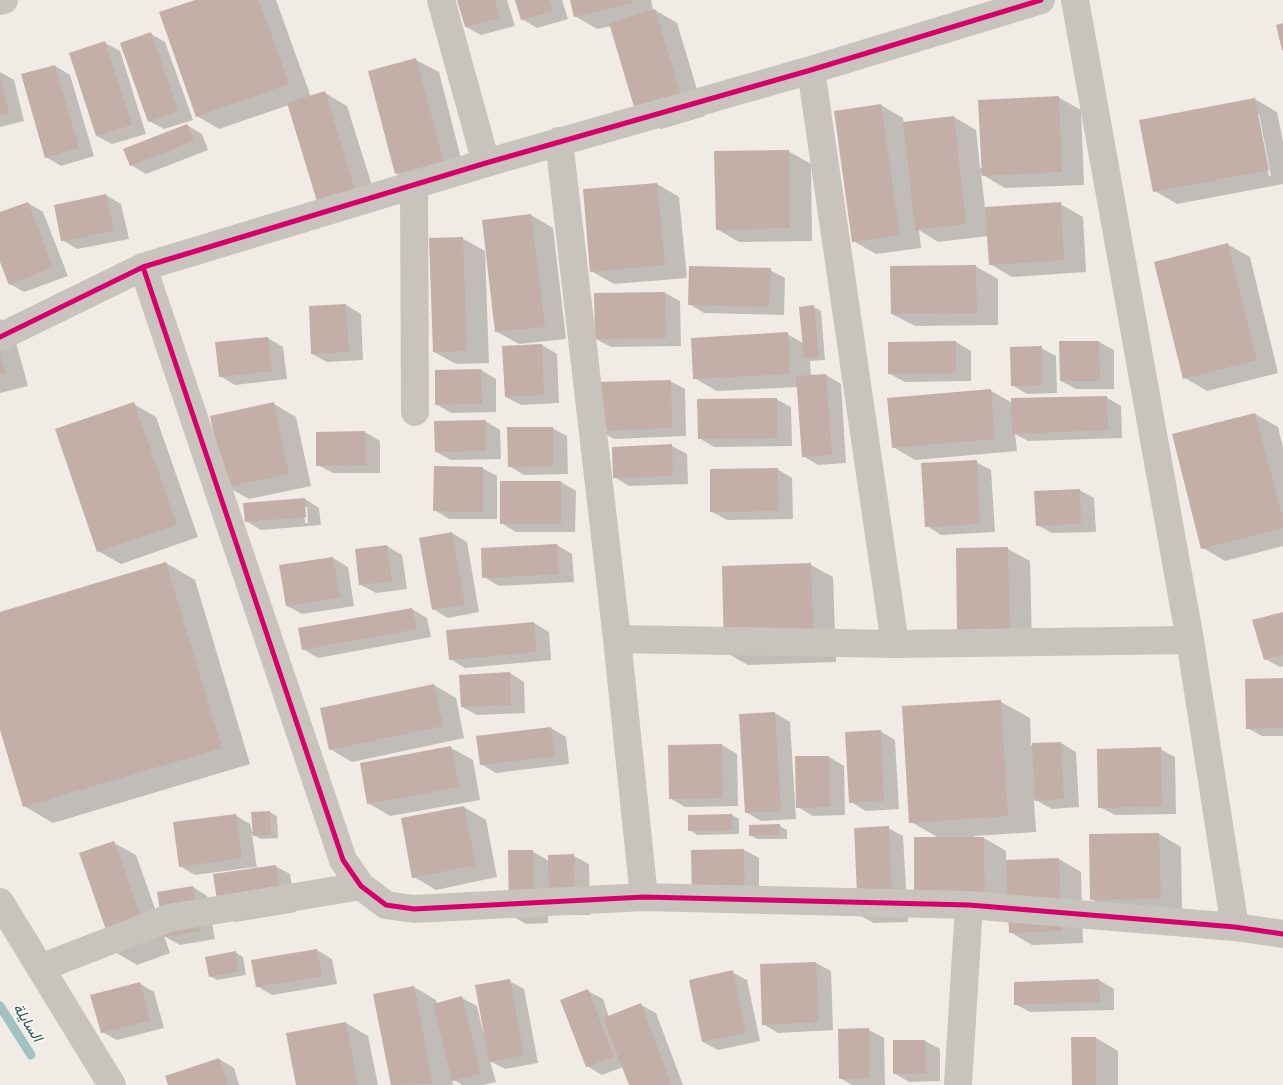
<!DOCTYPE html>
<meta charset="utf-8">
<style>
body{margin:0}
canvas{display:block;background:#f0ebe5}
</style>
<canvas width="1283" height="1085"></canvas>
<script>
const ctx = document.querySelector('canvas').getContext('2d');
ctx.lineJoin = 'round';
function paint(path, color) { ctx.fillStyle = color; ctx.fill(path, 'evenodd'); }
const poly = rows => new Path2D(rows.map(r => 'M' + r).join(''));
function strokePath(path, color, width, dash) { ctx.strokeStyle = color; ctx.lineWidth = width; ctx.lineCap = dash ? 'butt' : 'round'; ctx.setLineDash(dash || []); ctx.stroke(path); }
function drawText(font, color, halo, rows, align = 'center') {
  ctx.font = font + ' "Roboto Condensed",Vazirmatn,sans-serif'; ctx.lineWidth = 4; ctx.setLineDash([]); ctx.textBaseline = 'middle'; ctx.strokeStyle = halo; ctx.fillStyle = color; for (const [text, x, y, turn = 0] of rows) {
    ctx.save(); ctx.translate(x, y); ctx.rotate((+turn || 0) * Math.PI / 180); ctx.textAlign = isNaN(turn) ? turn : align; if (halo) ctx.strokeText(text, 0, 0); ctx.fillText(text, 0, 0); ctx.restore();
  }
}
const shadow = poly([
 [198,0,276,0,311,97,325,93,347,106,379,208,342,220,289,105,219,129,197,116],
 [459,0,507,0,515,26,481,35,466,27],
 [516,0,562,0,568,19,537,28,522,19],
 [571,0,651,0,653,11,655,10,677,23,705,116,661,129,638,116,612,26,597,29,575,16],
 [151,34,165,42,193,120,164,129,149,121],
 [105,43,120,51,146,134,112,144,97,136],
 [416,60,439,72,465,174,419,186,397,174],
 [55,66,70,75,94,156,61,166,46,157],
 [0,72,14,80,24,121,0,127],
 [1058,97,1081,110,1084,185,1005,188,981,174,985,208,1060,204,1083,217,1086,272,1012,277,990,264,988,236,938,242,919,230,921,248,876,254,853,241,881,105,903,118,904,123,954,117,976,130,980,168,983,168],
 [1255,99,1277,112,1283,142,1283,184,1177,204,1155,191],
 [1257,114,1259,114,1271,176,1269,176],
 [187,125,202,134,208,150,146,174,131,165],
 [788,151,811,164,812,241,739,242,717,229],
 [657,184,679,197,687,278,614,284,591,271],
 [106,195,121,204,129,239,77,249,62,240,55,206],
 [28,203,43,212,68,276,24,292,10,284,0,259,0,213],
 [531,215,553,228,566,339,519,344,497,332,484,221],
 [462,238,485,251,489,363,456,364,434,352],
 [1227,244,1250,257,1278,373,1207,391,1185,378],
 [975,266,998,279,998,325,915,326,892,314],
 [770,270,785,278,784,315,704,313,689,304],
 [665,293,680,301,681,346,611,347,596,339],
 [346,305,361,314,363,360,327,362,312,354],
 [814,307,821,311,825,360,810,361,811,376,826,375,841,384,846,463,818,465,803,456,798,387,717,391,694,378,787,334,803,343],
 [0,319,11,325,28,386,0,393],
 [268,338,283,347,287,379,235,385,220,376],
 [956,342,971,351,971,381,905,382,890,374],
 [1099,342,1114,350,1114,389,1076,389,1061,381],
 [542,345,557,354,559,403,521,405,506,397],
 [1041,348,1056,356,1057,393,1027,394,1012,385],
 [481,370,496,379,496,412,451,413,436,404],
 [670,381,685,389,686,436,614,439,599,430],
 [990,390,1012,403,1106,397,1121,406,1122,438,1028,441,1015,434,1017,451,915,460,893,447],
 [776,399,791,407,792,446,714,447,699,438],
 [134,404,156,417,198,537,121,564,98,551],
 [274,404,296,417,311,486,249,499,226,486],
 [1255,414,1278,427,1283,448,1283,546,1225,561,1203,548],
 [485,421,500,430,501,459,451,460,436,452],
 [552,428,567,436,568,474,524,475,509,466],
 [365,432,380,441,380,473,333,473,318,465],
 [672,446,687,454,688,484,629,486,614,477],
 [976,462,991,470,995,532,941,535,927,526],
 [482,468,497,476,497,519,449,519,435,510],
 [777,469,792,478,793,519,727,520,712,512],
 [561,482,576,491,575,532,516,532,501,523],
 [1079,490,1094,498,1096,532,1052,533,1037,525],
 [305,499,319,508,321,525,261,530,246,521],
 [304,507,307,507,308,523,305,523],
 [452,533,467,542,479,612,448,618,433,609,421,539],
 [557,545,572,554,574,582,499,586,484,577,482,549],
 [387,546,402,555,407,589,376,593,361,585,356,550],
 [1008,549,1030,561,1032,643,981,644,957,550],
 [333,558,348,567,354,606,302,614,287,606],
 [166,563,195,580,250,764,53,823,24,806,0,726,0,613],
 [811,565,833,577,836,662,748,665,725,652],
 [412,609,427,618,431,637,318,658,303,649],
 [1283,613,1283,666,1280,667,1265,659],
 [534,623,549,632,551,660,465,668,450,659],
 [510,673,524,682,525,713,477,715,462,707],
 [1283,679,1283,736,1262,736,1247,728],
 [434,685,456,698,464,738,352,762,330,749],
 [1001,702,1030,718,1031,745,1061,743,1076,752,1079,807,1052,809,1034,799,1036,832,974,836,974,838,984,838,1006,851,1006,862,1059,859,1081,872,1083,943,1032,945,1010,932,1009,896,938,918,939,838,911,822],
 [775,713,790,722,796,819,761,821,746,812,741,715],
 [551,728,566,737,569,764,496,773,481,764],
 [880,731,895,740,899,809,866,811,851,802],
 [722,745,737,754,738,806,685,807,670,798],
 [451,748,473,760,480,800,390,816,368,803],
 [1160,749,1175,757,1176,814,1115,815,1100,807],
 [829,757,844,766,845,815,813,816,798,807],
 [464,807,486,820,497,877,436,890,414,877],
 [270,812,277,816,278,838,261,839,252,834,257,869,275,866,290,874,296,912,235,922,220,913,256,869,255,867,195,875,180,866,235,815,250,824,252,832,254,832],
 [732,815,739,819,739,834,697,835,690,830],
 [780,826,787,830,787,839,757,839,750,835],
 [888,828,903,836,908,922,874,923,859,915],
 [1159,834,1181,847,1182,911,1114,912,1091,899,1090,835],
 [114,843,136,855,163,931,193,887,207,896,215,939,180,945,164,936,170,953,137,965,115,952],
 [744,850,759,858,759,905,708,906],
 [532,851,549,861,574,856,589,864,590,915,565,915,548,905,548,923,526,924,511,915],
 [317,950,332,959,337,984,272,995,257,986],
 [236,953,243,957,246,975,217,980,210,976],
 [816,963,831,971,833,1030,778,1033,763,1024,761,965],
 [732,972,747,980,760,1041,718,1050,703,1042],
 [1099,980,1114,989,1114,1010,1030,1012,1015,1004],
 [509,981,524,989,538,1063,505,1069,490,1061,496,1082,483,1085,462,1085,452,1079,453,1085,392,1085,374,995,414,987,436,1000,437,1004,462,998,477,1006,483,1032,485,1031],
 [139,983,154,992,164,1028,117,1040,102,1032],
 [588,991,603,999,609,1017,641,1005,656,1013,683,1085,630,1085,623,1067,602,1075,587,1066],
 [346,1023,368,1036,378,1085,297,1085],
 [869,1030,884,1038,885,1085,852,1085,840,1078],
 [1096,1038,1118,1051,1118,1085,1073,1085],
 [925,1041,940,1049,940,1081,909,1082,894,1073],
 [219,1059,234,1068,239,1085,170,1085]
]);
const stream = poly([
 [0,1006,31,1055]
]);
const building = poly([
 [195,0,259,0,289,84,196,117,159,12],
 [457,0,495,0,500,18,465,27],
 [515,0,550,0,553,11,521,20],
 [570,0,632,0,633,3,574,17],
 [655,9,683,103,637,117,609,23],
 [1283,23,1283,50,1282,50,1276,25],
 [151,32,178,111,148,122,120,43],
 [105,41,132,125,96,136,69,53],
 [416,58,444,162,395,174,368,71],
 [55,65,79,148,45,158,21,74],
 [0,77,9,113,0,115],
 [325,91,357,196,319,208,287,103],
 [1059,96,1062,172,982,176,978,100],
 [1255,98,1269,170,1153,192,1139,120],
 [881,104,900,235,852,242,834,111],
 [954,116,966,224,915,230,903,122],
 [187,124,194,141,130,166,123,149],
 [789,150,790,228,716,230,714,151],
 [657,183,665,265,590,272,583,189],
 [106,194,114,231,61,241,54,205],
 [28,202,53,267,9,285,0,262,0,212],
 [1061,202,1064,260,989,265,985,207],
 [531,214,545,327,495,332,482,220],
 [463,237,467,351,433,352,429,238],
 [1228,243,1257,360,1183,379,1154,262],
 [976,265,977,313,891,314,890,266],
 [689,266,771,268,769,307,688,305],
 [665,292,666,338,595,339,594,293],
 [346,304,349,352,311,354,309,306],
 [814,305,819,357,804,358,799,307],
 [788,332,790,374,693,379,691,338],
 [268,337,272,371,219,377,215,342],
 [956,341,956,373,888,374,888,342],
 [1059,341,1099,341,1100,381,1060,381],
 [542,344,544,395,505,397,502,346],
 [1042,346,1042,385,1011,386,1010,347],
 [0,353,6,373,0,375],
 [481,369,482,404,435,405,435,370],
 [826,374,832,455,802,457,796,376],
 [671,380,672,428,598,431,596,382],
 [991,389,995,439,892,448,887,398],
 [1107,396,1108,430,1012,434,1011,398],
 [777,398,777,438,698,439,697,399],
 [134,402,177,525,97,552,55,429],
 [274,402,289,474,225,487,210,416],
 [1255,413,1283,519,1283,528,1201,549,1172,434],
 [486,420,486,451,435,452,434,421],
 [507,427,553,427,553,466,508,467],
 [365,431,366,465,316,466,316,432],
 [672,444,673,476,613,478,612,447],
 [977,460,980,524,925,527,921,463],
 [434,466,483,467,483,512,433,511],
 [778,468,779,511,710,512,710,469],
 [500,481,561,481,561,524,500,524],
 [1080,489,1081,524,1036,526,1034,491],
 [305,498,306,517,245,522,243,503],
 [452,532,465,604,432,610,419,538],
 [557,544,559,574,482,578,481,548],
 [387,545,392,581,359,585,355,549],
 [1008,547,1010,631,957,632,956,548],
 [333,557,340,598,286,606,279,565],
 [166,562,222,748,23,807,0,730,0,612],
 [811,563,814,650,724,652,722,566],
 [412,608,417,629,302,650,298,628],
 [1283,612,1283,654,1264,660,1252,620],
 [534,622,537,652,449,660,446,630],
 [510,672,511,705,461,707,459,675],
 [1283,678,1283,728,1246,729,1245,679],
 [434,684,443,726,329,750,320,708],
 [1001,700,1008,816,909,823,902,706],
 [775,712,781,811,745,813,739,714],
 [551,727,555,756,480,765,476,736],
 [881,730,884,801,849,803,845,732],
 [1061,742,1064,799,1035,801,1032,743],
 [722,744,723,798,669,799,668,745],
 [451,746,459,787,367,804,360,763],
 [1161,747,1162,806,1098,808,1097,749],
 [795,756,829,756,830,807,796,808],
 [464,806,476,865,412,878,401,818],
 [270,811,271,835,253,836,251,812],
 [236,814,242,858,179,867,173,822],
 [732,814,732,830,688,831,688,815],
 [780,824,780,835,749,836,749,825],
 [889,826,893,914,858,915,854,828],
 [1159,833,1161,899,1090,900,1089,834],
 [914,837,984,837,985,906,914,906],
 [114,841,149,940,114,953,79,853],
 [744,849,745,897,692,898,691,850],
 [508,850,533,850,534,915,509,916],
 [574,854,575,907,549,907,548,855],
 [1059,858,1062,931,1009,933,1006,860],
 [276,865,282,904,219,914,213,874],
 [193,886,200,931,164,937,157,892],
 [317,949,322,976,256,987,251,960],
 [236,951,239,971,209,977,205,957],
 [816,962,819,1022,762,1025,760,964],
 [733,970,746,1033,702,1042,689,980],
 [510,979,524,1055,489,1062,475,985],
 [1099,979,1100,1002,1014,1005,1014,982],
 [140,982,150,1020,101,1033,90,995],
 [414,986,433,1084,391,1085,373,994],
 [588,989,614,1057,586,1067,560,1000],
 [462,996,481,1074,452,1081,433,1004],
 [641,1003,671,1084,669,1085,629,1085,603,1018],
 [346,1022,358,1085,296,1085,286,1033],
 [869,1028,870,1078,839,1079,838,1029],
 [1071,1037,1096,1037,1096,1085,1072,1085],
 [893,1040,925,1040,926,1073,893,1074],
 [219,1058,228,1085,168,1085,165,1076]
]);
const minor = poly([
 [441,0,486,163],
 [1075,0,1190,640,1235,927],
 [0,1,4,0],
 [811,70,895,644],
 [559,141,617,639,644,897],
 [414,185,415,412],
 [143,267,343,860,361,886,386,905,414,909,644,897,969,905,1235,927,1283,934],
 [0,337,143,267,486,163,811,70,1041,0],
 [617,639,895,644,1190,640],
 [0,902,112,1085],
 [40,968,169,918,361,886],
 [958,1085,969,905]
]);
const cycleway = poly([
 [143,267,343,860,361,886,386,905,414,909,644,897,969,905,1235,927,1283,934],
 [0,337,143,267,486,163,811,70,1041,0]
]);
const waterNames = [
 ["السايلة",27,1023,58]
];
paint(shadow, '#0003');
strokePath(stream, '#a1c2c1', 9);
paint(building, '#c3afa7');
strokePath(minor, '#c9c3be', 28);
strokePath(cycleway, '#d6006c', 5);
drawText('italic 15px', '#1f5a5e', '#fbf5ee', waterNames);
</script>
